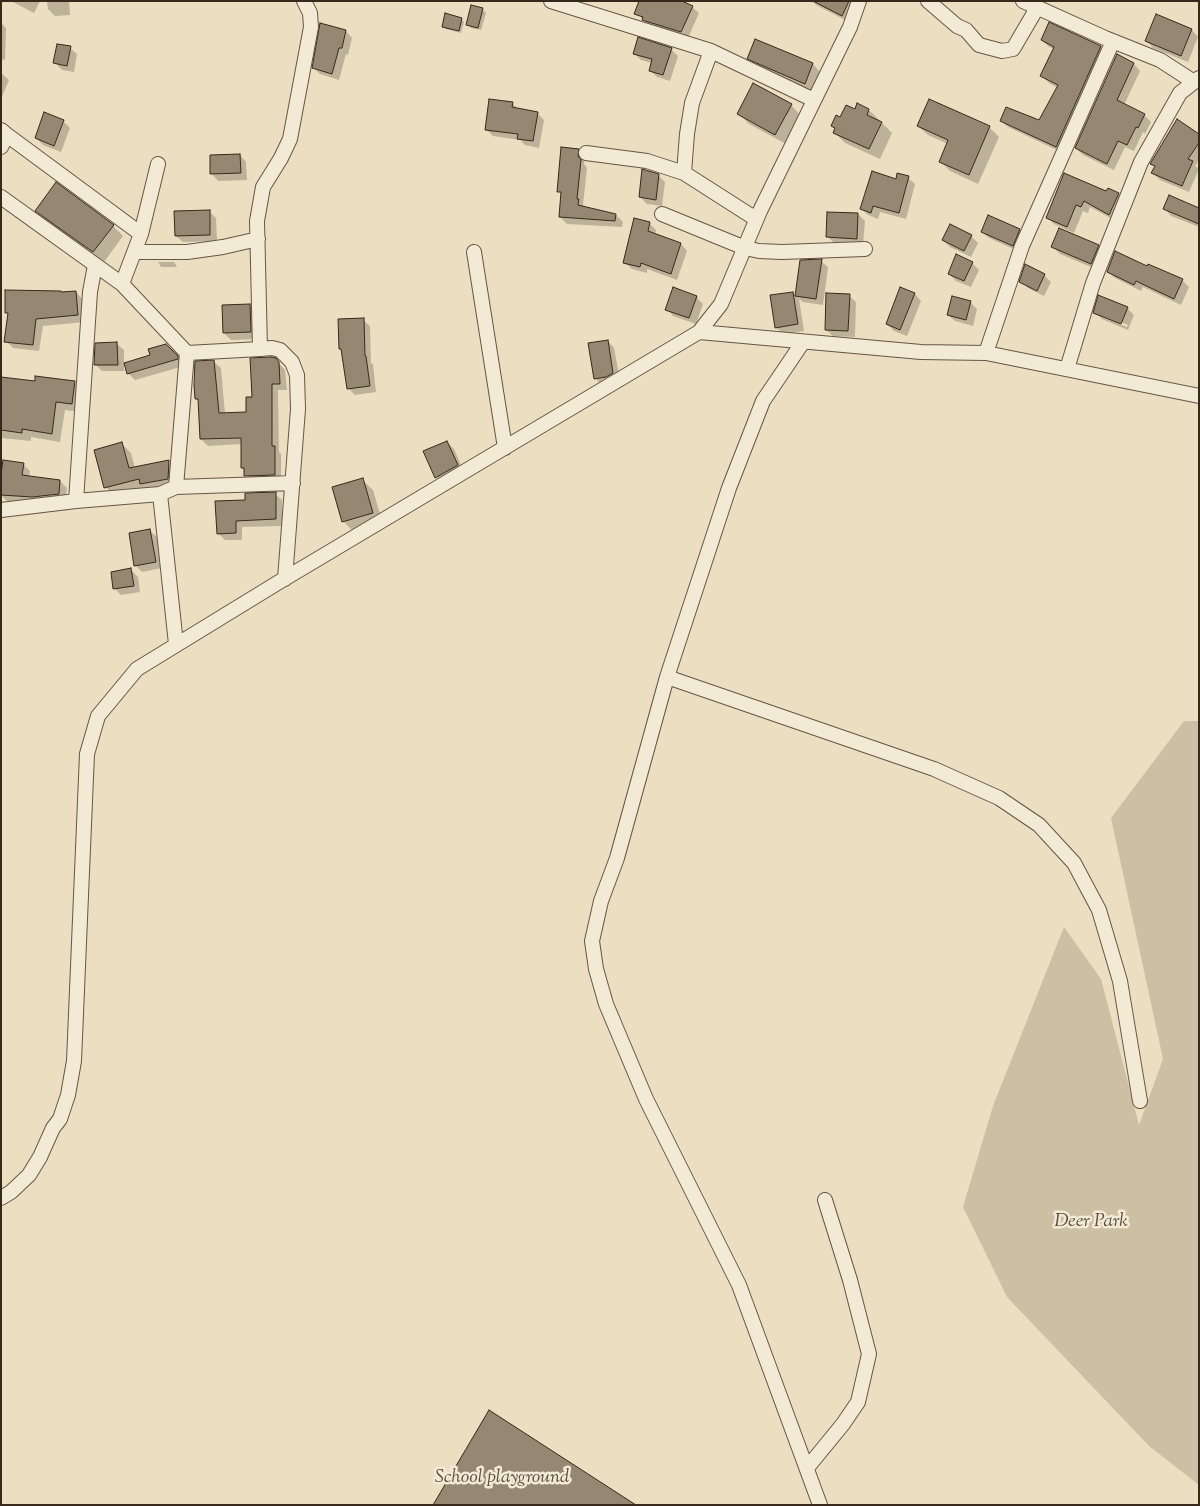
<!DOCTYPE html>
<style>
body{margin:0}
#map{position:relative;width:1200px;height:1506px;overflow:hidden;background:#ecdec0;font-family:"Sorts Mill Goudy",serif}
canvas{display:block}
.frame{position:absolute;inset:0;border:2px solid #36291c;pointer-events:none}
</style>
<div id="map">
<canvas width="1200" height="1506"></canvas>
<div class="frame"></div>
</div>
<script>
const ctx = document.querySelector('canvas').getContext('2d');
ctx.lineJoin = 'round';
function paint(path, color) { ctx.fillStyle = color; ctx.fill(path, 'evenodd'); }
const poly = rows => new Path2D(rows.map(r => 'M' + r).join(''));
function strokePath(path, color, width, dash) { ctx.strokeStyle = color; ctx.lineWidth = width; ctx.lineCap = dash ? 'butt' : 'round'; ctx.setLineDash(dash || []); ctx.stroke(path); }
function drawText(font, color, halo, rows, align = 'center') {
  ctx.font = font + ' "Sorts Mill Goudy",serif'; ctx.lineWidth = 5; ctx.setLineDash([]); ctx.textBaseline = 'middle'; ctx.strokeStyle = halo; ctx.fillStyle = color; for (const [text, x, y, turn = 0] of rows) {
    ctx.save(); ctx.translate(x, y); ctx.rotate((+turn || 0) * Math.PI / 180); ctx.textAlign = isNaN(turn) ? turn : align; if (halo) ctx.strokeText(text, 0, 0); ctx.fillText(text, 0, 0); ctx.restore();
  }
}
const green = poly([
 [1184,721,1199,721,1199,1485,1149,1446,1007,1297,963,1207,993,1106,1064,927,1101,979,1139,1125,1163,1059,1111,818]
]);
const shadow = poly([
 [11,1,40,1,34,13],
 [47,1,69,1,70,15,55,16,48,9],
 [812,1,859,1,849,22,816,5],
 [472,7,483,10,486,13,481,30,471,28,468,25],
 [692,7,699,13,688,38,651,27,636,13],
 [1157,16,1192,30,1198,37,1188,62,1153,48,1147,41],
 [461,19,464,22,461,33,446,29,443,26],
 [1,23,6,28,5,60,1,59],
 [346,31,352,38,348,55,346,54,339,80,320,74,314,68],
 [1042,40,1101,47,1107,54,1063,153,1008,127,1001,120,1039,122,1058,88,1049,83,1042,76,1055,49,1049,47],
 [756,41,813,64,823,75,815,94,759,69,749,58],
 [70,48,77,54,74,72,62,70,55,63],
 [671,49,678,56,670,81,657,77,650,70,652,63,641,60,634,53],
 [1117,56,1134,64,1140,71,1124,105,1144,115,1151,122,1145,134,1143,132,1134,151,1125,147,1114,170,1083,155,1076,148],
 [1,73,9,80,1,99],
 [929,101,990,128,999,137,978,184,950,171,940,161,948,144,928,135,918,126],
 [512,103,519,110,537,113,544,120,539,148,525,145,520,140,493,136,486,129],
 [791,105,801,116,786,144,749,124,738,113],
 [858,105,869,110,892,133,880,159,845,143,835,133,836,130,832,126,841,119,855,111],
 [63,121,70,128,61,152,43,145,36,138],
 [1199,135,1199,160,1195,166,1199,169,1189,192,1160,180,1153,173,1155,167,1152,163],
 [578,150,585,157,584,164,587,168,583,205,586,207,616,215,623,222,622,227,567,224,560,217,562,195,559,191],
 [240,155,246,162,247,180,218,181,212,174],
 [658,175,665,182,662,206,647,204,640,197],
 [1065,175,1107,193,1109,189,1118,194,1125,201,1116,221,1090,207,1088,213,1083,211,1074,233,1054,224,1047,217],
 [908,178,915,184,906,219,880,212,878,219,868,215,862,209],
 [1165,209,1199,210,1199,227,1171,216],
 [37,211,113,226,123,236,104,262,47,221],
 [209,211,216,218,217,241,183,242,176,236],
 [858,214,865,221,863,245,834,243,827,236],
 [649,223,656,230,655,235,681,244,687,251,677,280,647,269,647,273,632,269,625,263],
 [1019,230,1026,237,1020,252,989,238,982,232],
 [971,236,978,243,971,257,950,247,943,240],
 [1098,246,1105,253,1098,270,1060,254,1053,247],
 [801,261,821,261,828,267,823,305,803,302,799,299,804,331,783,334,776,327,793,293,796,296],
 [158,262,174,262,177,267,161,267],
 [972,263,979,270,971,287,956,281,949,274],
 [1148,268,1182,280,1189,287,1181,305,1143,287,1141,291,1115,278,1108,272],
 [1044,275,1051,282,1044,296,1028,288,1021,281],
 [901,289,915,294,921,301,907,336,894,331,887,324],
 [76,292,82,299,85,322,43,326,39,351,13,348,6,341,9,315,6,312,62,294],
 [849,296,856,302,855,337,833,336,826,330],
 [696,297,703,304,696,324,673,316,667,309],
 [970,302,977,309,973,326,955,321,948,315],
 [250,305,257,312,257,339,231,340,224,333],
 [1127,308,1134,315,1128,330,1102,319,1095,312],
 [1101,314,1128,325,1127,327,1101,317],
 [363,320,370,326,371,363,373,364,376,392,355,395,348,388],
 [608,341,614,348,620,380,602,385,596,379],
 [117,344,124,350,124,371,102,371,95,364],
 [166,345,184,364,184,366,135,380,128,373],
 [275,359,285,370,287,390,278,390,279,452,281,454,281,481,253,482,246,475,246,471,242,468,242,444,208,446,201,439,199,402,197,399,214,362,221,368,225,414,248,414,253,398],
 [1,379,36,382,74,382,83,391,81,412,65,410,60,442,31,437,31,441,1,438],
 [447,442,454,449,464,472,443,484,436,477],
 [122,444,131,453,135,468,168,462,177,471,177,488,150,493,145,488,115,497,106,487],
 [23,464,30,471,29,477,60,481,67,488,65,501,26,503,7,501,1,495,1,483],
 [362,480,373,490,383,524,354,532,344,522],
 [275,494,282,500,283,526,242,527,242,540,225,540,218,533,246,501],
 [150,531,157,537,162,568,142,572,135,565],
 [131,570,138,577,140,592,121,595,115,589]
]);
const building = poly([
 [639,1,682,1,693,6,681,32,642,20,643,17,634,14,639,1],
 [813,1,849,1,842,16,813,1],
 [471,5,483,8,478,28,466,25,471,5],
 [445,13,462,18,459,31,442,27,445,13],
 [1156,14,1192,29,1181,56,1145,41,1156,14],
 [1049,22,1101,46,1056,147,1000,121,1006,107,1039,120,1058,85,1040,76,1054,47,1041,40,1049,22],
 [320,23,346,30,342,48,339,48,332,74,312,68,320,23],
 [638,37,672,48,663,75,649,71,652,59,633,54,638,37],
 [755,39,813,63,805,84,747,59,755,39],
 [57,44,71,46,67,66,53,63,57,44],
 [1117,54,1134,63,1117,100,1145,114,1138,128,1136,127,1127,145,1118,141,1107,164,1075,148,1117,54],
 [753,83,792,104,775,135,737,114,753,83],
 [489,99,513,102,512,107,538,112,533,141,517,139,518,134,485,130,489,99],
 [929,99,990,126,969,175,939,162,948,140,917,126,929,99],
 [857,103,869,109,867,115,882,122,869,149,833,133,835,128,831,126,836,115,840,117,846,105,855,109,857,103],
 [44,112,64,120,54,146,35,138,44,112],
 [1177,119,1199,134,1199,143,1188,159,1193,161,1182,186,1151,173,1155,166,1150,164,1177,119],
 [561,147,579,149,578,156,581,160,577,199,579,199,578,205,616,214,615,221,559,217,561,192,557,192,561,147],
 [240,154,241,173,210,174,210,155,240,154],
 [642,169,659,174,656,200,639,197,642,169],
 [872,171,896,179,897,173,909,176,899,213,873,206,871,213,860,209,872,171],
 [1064,173,1106,191,1108,188,1119,193,1109,215,1084,201,1081,207,1076,205,1067,227,1046,218,1064,173],
 [56,182,114,225,93,252,35,211,56,182],
 [1169,195,1199,208,1199,224,1163,209,1169,195],
 [210,210,210,235,175,236,174,211,210,210],
 [827,212,858,213,857,239,826,237,827,212],
 [988,215,1020,229,1013,246,981,232,988,215],
 [634,218,650,222,648,231,681,243,671,274,641,263,640,267,623,263,634,218],
 [950,224,972,235,964,251,942,240,950,224],
 [1059,228,1099,245,1091,264,1051,247,1059,228],
 [1115,251,1147,266,1148,264,1183,279,1174,299,1136,281,1134,285,1107,272,1115,251],
 [956,254,973,262,964,281,948,274,956,254],
 [822,259,816,299,795,296,800,260,822,259],
 [1025,264,1045,274,1037,291,1019,282,1025,264],
 [673,287,697,296,689,318,665,310,673,287],
 [900,287,915,293,900,330,886,324,900,287],
 [5,290,61,291,61,292,76,291,78,315,36,319,33,345,4,342,8,313,5,313,5,290],
 [793,292,798,324,775,328,770,295,793,292],
 [826,293,850,294,848,331,825,330,826,293],
 [1098,295,1128,307,1121,324,1093,313,1098,295],
 [952,296,971,301,966,320,947,315,952,296],
 [250,304,251,332,223,333,222,305,250,304],
 [364,318,365,356,366,356,370,386,347,389,341,349,339,349,338,319,364,318],
 [608,340,613,373,606,377,594,379,588,343,608,340],
 [117,342,118,365,94,365,95,343,117,342],
 [166,344,178,356,178,359,127,374,124,363,150,355,148,349,166,344],
 [271,357,276,358,279,362,280,384,272,384,272,446,275,446,275,475,244,476,244,468,241,468,241,438,200,439,198,399,195,399,194,385,195,361,214,360,219,413,246,412,246,397,252,397,250,358,271,357],
 [35,376,75,381,72,404,56,402,52,434,22,429,22,433,1,430,1,377,35,381,35,376],
 [447,441,458,465,435,478,423,451,447,441],
 [122,442,129,468,169,460,168,479,140,484,139,479,104,488,94,450,122,442],
 [3,460,24,463,22,475,60,480,59,494,32,497,1,495,1,474,3,460],
 [363,478,373,513,342,522,332,487,363,478],
 [276,492,276,519,236,521,236,533,217,534,215,501,245,500,245,493,276,492],
 [150,529,156,562,134,566,129,533,150,529],
 [131,568,134,586,113,589,111,572,131,568],
 [489,1410,636,1505,433,1505,489,1410]
]);
const street = poly([
 [551,1,711,51,814,100],
 [928,1,957,26,966,30,979,45,1002,51,1013,49,1037,8],
 [1023,1,1105,38,1160,60,1194,82],
 [711,51,692,103,687,134,684,173,756,219],
 [1,130,7,135,1,147],
 [7,135,141,234],
 [586,153,647,161,684,173],
 [1,197,122,284,187,353],
 [662,214,745,248,759,251,782,252,865,249],
 [135,252,187,252,223,247,258,239],
 [474,252,505,448],
 [95,265,90,292,76,501,160,494,176,487,293,483],
 [122,284,141,234,158,164],
 [699,332,721,304,760,211,850,27,859,1],
 [803,342,763,401,729,488,667,677,617,858,601,901,592,941,596,969,606,1004,646,1099,739,1285,820,1505],
 [986,353,1022,246,1113,41],
 [1067,369,1093,283,1141,162,1180,93,1199,78],
 [176,487,187,353,260,349],
 [160,494,176,644],
 [1,510,76,501],
 [285,579,298,409,297,375,292,362,280,350,272,348,260,349,257,221,263,187,281,158,290,139,311,27,310,13,304,1],
 [667,677,934,769,999,798,1039,825,1074,863,1099,910,1120,981,1140,1101],
 [1,1198,11,1192,29,1175,40,1157,53,1128,60,1119,68,1095,74,1061,87,754,98,716,137,669,279,582,699,332,921,352,986,353,1199,396],
 [807,1468,843,1424,858,1402,869,1354,850,1280,825,1200]
]);
const parkNames = [
 ["Deer Park",1091,1223],
 ["School playground",502,1479]
];
paint(green, '#cdbfa4');
paint(shadow, '#0003');
paint(building, '#958771');
strokePath(building, '#36291c', 1);
strokePath(street, '#645645', 16);
strokePath(street, '#f3ead6', 14);
drawText('italic 19px', '#5c4e3e', '#f3ead6', parkNames);
</script>
